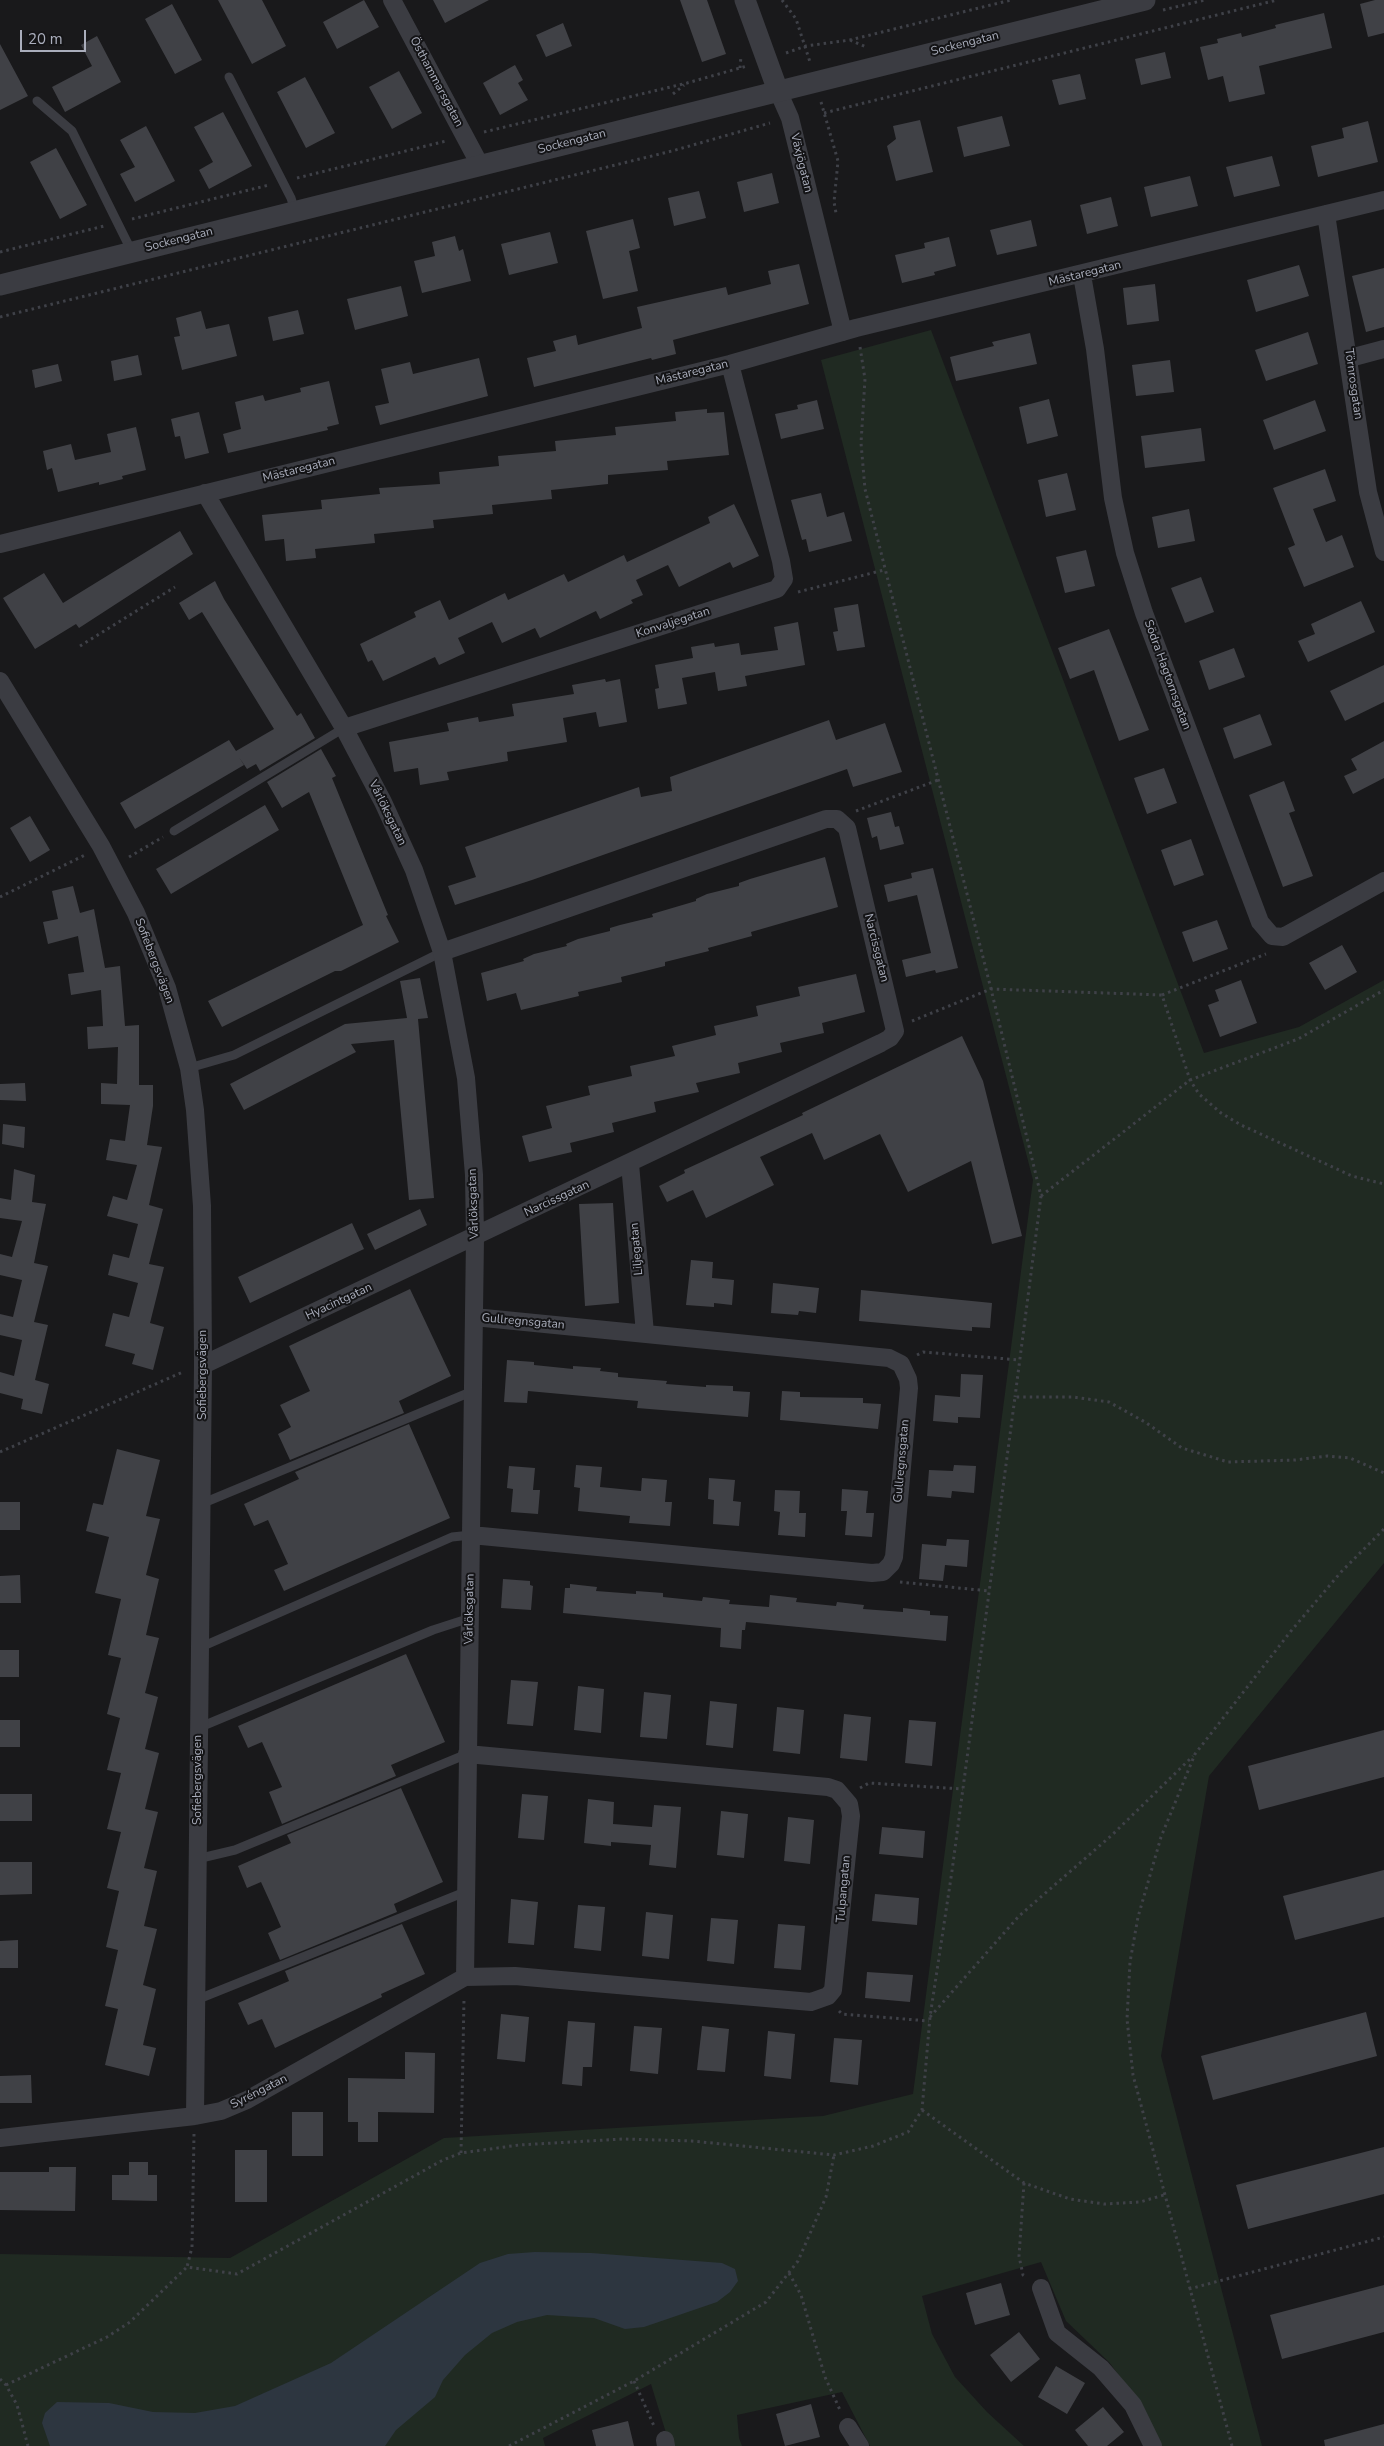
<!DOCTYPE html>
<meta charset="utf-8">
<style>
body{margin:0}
#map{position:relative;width:1384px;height:2446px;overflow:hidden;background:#19191b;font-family:"Nunito Sans",sans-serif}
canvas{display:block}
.scale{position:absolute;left:20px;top:30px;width:66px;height:22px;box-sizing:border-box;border:2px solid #aaaebc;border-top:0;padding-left:6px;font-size:15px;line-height:18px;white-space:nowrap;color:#aaaebc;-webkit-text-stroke:4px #141416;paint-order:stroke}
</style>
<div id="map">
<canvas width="1384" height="2446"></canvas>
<div class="scale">20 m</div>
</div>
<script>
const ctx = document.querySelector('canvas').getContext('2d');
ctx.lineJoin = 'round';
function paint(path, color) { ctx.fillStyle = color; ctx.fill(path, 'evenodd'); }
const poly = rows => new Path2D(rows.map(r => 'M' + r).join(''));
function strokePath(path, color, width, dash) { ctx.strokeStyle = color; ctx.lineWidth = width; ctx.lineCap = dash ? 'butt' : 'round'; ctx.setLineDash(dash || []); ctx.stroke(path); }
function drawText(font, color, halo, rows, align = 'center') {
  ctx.font = font + ' "Nunito Sans",sans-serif'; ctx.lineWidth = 4; ctx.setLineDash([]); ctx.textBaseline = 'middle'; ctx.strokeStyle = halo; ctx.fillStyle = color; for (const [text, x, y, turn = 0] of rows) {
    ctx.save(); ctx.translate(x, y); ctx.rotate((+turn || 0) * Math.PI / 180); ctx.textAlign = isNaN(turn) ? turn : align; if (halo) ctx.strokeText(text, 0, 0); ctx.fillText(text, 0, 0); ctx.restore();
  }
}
const green = poly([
 [931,330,1204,1053,1299,1027,1384,980,1384,1563,1209,1776,1161,2056,1262,2446,1160,2446,1144,2409,1109,2362,1066,2321,1041,2262,922,2296,932,2334,955,2377,987,2412,1024,2446,870,2446,842,2392,737,2415,739,2438,742,2446,670,2446,651,2384,543,2438,545,2446,0,2446,0,2254,230,2258,444,2138,823,2116,913,2094,1033,1180,821,360]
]);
const water = poly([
 [535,2252,591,2253,722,2263,735,2269,738,2281,730,2292,717,2302,644,2327,625,2329,594,2318,547,2315,517,2322,492,2333,465,2355,443,2380,435,2397,396,2430,385,2446,50,2446,42,2423,45,2413,57,2402,109,2403,153,2412,195,2413,235,2406,331,2363,480,2263,508,2254]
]);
const building = poly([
 [218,0,262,0,286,46,252,64],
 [364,0,379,27,337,49,323,22],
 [433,0,489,0,445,23],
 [680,0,707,0,726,54,702,62],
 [1375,0,1384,0,1384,33,1368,37,1360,4],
 [172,4,202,60,175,74,145,19],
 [1324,13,1332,48,1259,66,1265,94,1229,102,1223,76,1208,80,1200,47,1218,43,1217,39,1241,33,1242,37,1276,28,1275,25],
 [563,23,572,46,546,57,536,35],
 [97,36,121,82,65,112,52,87,92,66,81,45],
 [0,44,28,96,0,110],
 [1165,52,1171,78,1141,85,1135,59],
 [515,65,523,80,518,83,528,100,500,115,483,83],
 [399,71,422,113,392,129,369,87],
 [1080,74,1086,99,1059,105,1052,80],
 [305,77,335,133,306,148,277,92],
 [223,112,252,166,209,189,199,170,213,162,194,127],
 [1002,116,1010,146,964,157,957,127],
 [920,120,933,172,896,181,887,146,896,139,893,126],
 [1368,121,1378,162,1318,177,1311,146,1344,138,1342,128],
 [146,126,175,181,135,202,120,174,135,167,120,140],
 [56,148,87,205,60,219,30,162],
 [1272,156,1280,186,1234,197,1226,167],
 [772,173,779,203,744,212,737,182],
 [1190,176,1198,206,1151,217,1144,187],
 [699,191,706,218,674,226,668,198],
 [1111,197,1118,226,1087,234,1080,205],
 [633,219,640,248,629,251,638,291,603,299,586,231],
 [1031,220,1037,246,997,255,990,230],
 [550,232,558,263,509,275,501,244],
 [455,236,459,251,463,249,471,281,422,293,414,261,435,256,432,242],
 [949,237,956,266,934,272,935,275,902,283,895,255,925,248,924,243],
 [799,264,809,304,673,340,676,354,652,360,651,358,534,387,527,358,556,351,553,341,576,335,578,345,642,328,637,307,726,287,728,295,771,284,768,271],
 [1299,265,1309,296,1256,312,1247,280],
 [1384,268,1384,327,1366,332,1352,276],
 [1155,284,1159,321,1127,325,1123,288],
 [401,286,408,316,355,330,347,299],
 [298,310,304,334,273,341,268,317],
 [201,311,206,329,229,324,237,356,182,370,174,337,180,336,176,318],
 [1308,332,1318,364,1266,381,1255,350],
 [1030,333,1037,364,956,381,950,357,994,346,992,342],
 [138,355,142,375,114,381,111,361],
 [479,358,488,396,380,425,375,406,389,403,381,369,410,362,413,374],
 [1170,360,1174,392,1136,396,1132,365],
 [58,364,62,381,35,388,32,370],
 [329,381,339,424,327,427,328,430,228,453,223,434,241,429,235,402,263,395,265,401,301,392,300,388],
 [1049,399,1058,436,1027,444,1019,407],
 [817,400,824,429,781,439,775,414,798,409,797,405],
 [1315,400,1326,431,1274,450,1263,420],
 [707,409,707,413,724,412,729,455,667,461,668,470,608,475,608,484,551,490,552,499,492,505,493,514,433,520,434,528,374,534,375,543,315,549,316,558,286,561,284,539,265,541,262,515,322,509,321,500,380,494,379,488,440,484,439,472,499,466,498,456,556,451,555,441,616,435,615,427,676,421,675,412],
 [199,412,209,453,185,459,180,436,175,437,171,419],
 [136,427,146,470,122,476,123,479,99,485,99,482,58,492,52,468,47,470,43,451,71,444,75,460,111,452,107,434],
 [1201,428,1205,461,1145,468,1141,436],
 [1325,469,1336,501,1313,509,1326,542,1342,535,1354,567,1304,587,1288,548,1295,545,1273,488],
 [1067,473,1076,510,1046,517,1038,480],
 [821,493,827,517,844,512,852,541,809,552,806,539,802,540,791,500],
 [734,504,759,556,733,568,730,562,679,587,668,565,636,580,643,595,631,600,633,603,600,619,596,611,540,638,535,628,502,643,492,622,458,638,465,653,439,665,435,657,383,681,372,660,368,662,360,644,416,617,414,612,440,600,449,620,505,593,508,600,564,574,568,582,624,555,627,562,710,523,708,517],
 [1189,509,1195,541,1158,548,1152,517],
 [180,531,193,554,79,628,76,624,35,649,3,598,44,573,63,603],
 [1086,550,1095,586,1065,593,1056,557],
 [1201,577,1214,612,1185,623,1171,588],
 [215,581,224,599,297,716,301,713,315,738,260,771,256,764,247,769,239,757,244,765,135,829,120,803,229,740,236,751,274,729,202,612,189,620,179,603],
 [1361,601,1375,632,1308,662,1298,641,1315,634,1311,624],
 [858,604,865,647,837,651,833,632,838,631,834,608],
 [798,622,805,665,745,676,747,686,718,691,715,672,682,678,687,704,658,709,655,689,659,688,655,665,693,658,691,647,714,643,715,647,739,643,741,655,778,650,774,627],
 [1109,629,1149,730,1119,741,1094,670,1070,679,1058,648],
 [1234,648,1245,677,1209,690,1199,661],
 [1384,665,1384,702,1345,721,1330,691],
 [605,679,606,682,620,679,627,722,599,727,596,712,563,718,567,742,507,752,508,761,447,772,449,780,420,785,418,768,394,772,389,742,449,731,447,723,478,717,479,722,514,716,512,704,574,694,572,685],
 [1260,714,1272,745,1234,759,1223,728],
 [829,720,836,740,885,723,902,772,853,787,847,769,532,880,455,905,448,886,476,877,465,847,639,787,641,797,672,791,670,777],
 [1384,741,1384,778,1353,794,1344,776,1357,770,1351,759],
 [321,749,336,776,332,778,388,915,386,916,399,942,341,971,335,971,222,1027,208,1001,363,925,309,792,282,808,267,782],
 [1164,768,1177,803,1147,814,1134,778],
 [1284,781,1295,811,1289,813,1313,876,1283,887,1249,795],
 [265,805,279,830,171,894,156,869],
 [891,812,895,827,899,826,904,844,880,850,877,836,872,838,867,818],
 [30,816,50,850,30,862,10,828],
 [1191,839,1204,875,1174,886,1161,850],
 [825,857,838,907,751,932,752,936,708,948,709,951,665,962,665,966,621,977,622,982,578,992,579,996,521,1010,516,993,487,1001,481,973,524,961,523,959,534,954,567,946,566,944,578,939,610,931,610,928,620,925,653,917,652,914,696,901,696,899,707,894,739,886,739,883,750,879],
 [933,868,958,968,936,973,935,970,906,977,902,960,931,953,917,895,888,902,884,885,912,878,911,873],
 [73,886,80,913,94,909,105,968,120,966,125,1026,139,1025,139,1085,153,1085,153,1106,147,1145,162,1147,149,1205,163,1209,149,1264,164,1267,150,1323,164,1327,153,1370,132,1364,135,1354,105,1346,113,1313,129,1317,138,1283,108,1275,113,1254,129,1258,138,1224,107,1216,113,1196,127,1200,137,1165,106,1160,110,1139,125,1141,130,1105,101,1104,101,1083,117,1084,118,1047,88,1049,87,1027,103,1026,101,990,71,995,68,974,84,972,78,936,48,944,43,922,58,919,52,891],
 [1217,920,1228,949,1193,962,1182,932],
 [1342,945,1357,972,1325,990,1309,963],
 [856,974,865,1012,822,1023,824,1033,780,1043,782,1052,738,1063,740,1073,696,1083,699,1092,654,1102,656,1112,612,1123,614,1132,570,1143,572,1152,529,1162,522,1136,552,1128,546,1106,590,1095,588,1086,632,1076,630,1066,675,1056,672,1046,716,1035,714,1026,758,1016,756,1006,800,996,798,987],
 [420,978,428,1018,418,1019,434,1198,409,1200,394,1040,351,1044,356,1052,244,1110,230,1084,345,1024,407,1018,400,981],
 [1241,980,1257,1023,1220,1037,1208,1005,1219,1001,1215,990],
 [962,1036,983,1081,1022,1236,992,1244,971,1161,908,1192,880,1134,824,1160,812,1133,760,1157,774,1185,706,1218,693,1190,667,1202,659,1186,685,1173,684,1170,803,1115,802,1113],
 [25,1083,26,1101,0,1100,0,1084],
 [3,1124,25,1127,24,1148,2,1144],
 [14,1169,35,1175,32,1202,46,1204,34,1263,48,1266,34,1322,48,1325,35,1380,49,1384,42,1414,21,1409,23,1399,0,1393,0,1372,14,1376,22,1340,0,1335,0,1314,13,1317,22,1280,0,1275,0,1254,12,1257,22,1221,0,1218,0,1198,11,1200],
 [613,1203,619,1303,585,1306,579,1204],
 [420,1209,427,1225,375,1250,367,1234],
 [352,1223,364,1249,250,1303,238,1277],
 [691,1260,713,1262,712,1278,734,1280,732,1305,714,1303,714,1307,686,1305],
 [773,1283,819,1288,816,1313,799,1311,798,1315,771,1313],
 [410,1289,451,1376,399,1401,404,1413,290,1460,278,1434,291,1427,280,1405,310,1391,289,1346],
 [861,1290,992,1303,990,1328,972,1327,972,1331,859,1321],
 [507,1360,534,1362,534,1365,573,1369,573,1366,601,1368,600,1371,618,1373,618,1377,667,1381,666,1384,706,1387,706,1385,733,1386,733,1391,750,1392,748,1417,637,1408,638,1401,528,1391,527,1403,504,1402],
 [961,1374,983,1375,980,1418,958,1417,958,1423,933,1421,935,1395,960,1397],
 [782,1391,800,1392,800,1397,863,1398,863,1403,881,1404,878,1429,780,1420],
 [409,1424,450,1518,284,1591,274,1570,288,1564,268,1520,254,1526,244,1504,299,1479,295,1472],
 [117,1449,160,1460,146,1516,160,1519,146,1575,159,1579,146,1635,159,1638,145,1693,158,1697,145,1749,159,1753,145,1809,158,1812,144,1868,157,1871,144,1926,157,1929,143,1985,156,1989,143,2045,156,2048,149,2076,105,2065,118,2009,105,2006,118,1950,106,1947,119,1891,107,1888,121,1832,107,1829,121,1773,107,1770,120,1718,107,1714,121,1658,108,1655,121,1599,95,1593,109,1537,86,1531,93,1503,103,1505],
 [576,1465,602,1467,600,1487,641,1491,642,1478,667,1480,665,1502,672,1502,670,1526,629,1523,630,1516,578,1511,580,1488,574,1487],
 [954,1465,976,1466,974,1493,952,1491,951,1498,927,1496,929,1470,953,1471],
 [509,1466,535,1468,533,1490,540,1490,538,1514,511,1512,513,1489,507,1488],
 [709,1478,735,1480,733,1501,741,1502,739,1526,713,1524,714,1500,708,1499],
 [842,1489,868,1491,866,1513,874,1513,872,1537,845,1535,847,1511,841,1511],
 [775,1490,800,1491,799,1513,806,1513,805,1537,778,1535,780,1512,774,1511],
 [0,1502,20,1502,20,1530,0,1530],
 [947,1539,969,1540,967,1567,945,1565,943,1581,919,1579,922,1544,946,1546],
 [20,1575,21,1603,0,1603,0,1576],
 [503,1579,530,1581,530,1585,533,1586,531,1610,501,1608],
 [570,1584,597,1587,596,1591,636,1594,636,1591,663,1593,663,1597,702,1601,703,1597,730,1600,729,1604,769,1607,770,1595,797,1598,796,1602,836,1606,837,1602,864,1605,863,1609,903,1612,903,1608,930,1611,930,1615,948,1616,946,1641,746,1622,745,1630,742,1630,741,1649,720,1647,721,1628,563,1613,565,1588,570,1588],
 [0,1650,19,1650,19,1677,0,1677],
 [406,1654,445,1742,391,1765,396,1776,282,1824,269,1792,282,1787,262,1742,248,1748,238,1726],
 [511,1680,538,1682,533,1726,507,1724],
 [578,1686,604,1689,601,1733,574,1730],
 [644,1692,671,1695,667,1739,640,1737],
 [710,1701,737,1704,733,1748,706,1745],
 [777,1707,804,1710,800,1754,773,1751],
 [844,1714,871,1717,867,1761,840,1758],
 [0,1720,20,1720,20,1747,0,1747],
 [909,1720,936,1722,932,1766,905,1763],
 [1384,1730,1384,1777,1259,1810,1248,1766],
 [401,1788,443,1882,394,1904,397,1912,280,1960,268,1933,281,1927,271,1904,261,1882,247,1888,238,1866,291,1843,287,1835],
 [0,1794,32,1794,32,1821,0,1821],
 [522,1794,548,1796,544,1840,518,1838],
 [588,1799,614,1802,613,1824,652,1827,654,1805,681,1807,676,1868,649,1865,651,1845,611,1842,611,1846,584,1843],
 [721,1811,748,1814,744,1858,717,1855],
 [788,1817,814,1820,810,1864,784,1861],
 [882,1827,925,1831,923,1858,879,1854],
 [0,1862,32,1862,32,1894,0,1895],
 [1384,1870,1384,1917,1295,1940,1283,1896],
 [875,1894,919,1898,917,1925,872,1921],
 [511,1899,538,1902,534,1945,508,1943],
 [578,1905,605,1907,601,1951,574,1948],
 [646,1912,673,1915,669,1959,642,1956],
 [711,1918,738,1920,734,1964,707,1961],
 [402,1924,425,1974,381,1994,382,1997,275,2048,262,2019,248,2025,238,2003,289,1981,285,1971],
 [778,1924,805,1926,801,1970,774,1968],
 [18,1940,18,1968,0,1968,0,1941],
 [867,1972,913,1975,910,2002,865,1998],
 [1366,2012,1377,2056,1213,2100,1201,2056],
 [501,2014,529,2017,525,2062,497,2059],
 [568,2021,595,2023,592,2067,583,2067,582,2086,562,2084],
 [634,2026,662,2028,658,2074,630,2071],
 [702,2026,729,2029,725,2072,697,2070],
 [768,2031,795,2034,791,2079,764,2076],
 [834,2038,862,2040,858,2085,830,2082],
 [405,2052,435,2053,434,2113,378,2112,378,2142,358,2142,358,2122,348,2122,348,2078,405,2079],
 [31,2075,32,2103,0,2103,0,2076],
 [292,2112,323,2112,323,2156,292,2156],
 [1384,2147,1384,2194,1248,2229,1236,2185],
 [235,2150,267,2150,267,2202,235,2202],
 [129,2162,148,2162,148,2175,157,2175,157,2201,112,2200,112,2175,129,2175],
 [49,2167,76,2167,75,2211,0,2210,0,2172,49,2172],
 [1001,2283,1010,2315,975,2325,966,2293],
 [1384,2285,1384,2332,1282,2359,1270,2315],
 [1019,2332,1040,2359,1011,2382,990,2355],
 [1056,2366,1085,2383,1067,2414,1038,2397],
 [811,2404,820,2437,785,2446,776,2414],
 [1103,2407,1124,2432,1107,2446,1088,2446,1075,2430],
 [628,2421,634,2446,596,2446,592,2430],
 [1384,2424,1384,2446,1325,2446,1324,2440]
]);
const path = poly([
 [782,0,796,19,810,62],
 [1163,10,1205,0],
 [850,40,866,47],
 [786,53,806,46,850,40,1011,0],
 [740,68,741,56],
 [673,94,684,85],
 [821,102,838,161,834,202,836,213],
 [824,113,1277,0],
 [484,132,687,83,747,66],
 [297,178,446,141],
 [132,219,269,185],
 [0,252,104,226],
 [0,317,672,151,770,123],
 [860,347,865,379,861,443,865,489,991,989,1041,1196,1015,1397],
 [798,592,884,570],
 [80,646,175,587],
 [856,811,938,780],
 [129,857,163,837],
 [0,897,85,855],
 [1162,995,1266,954],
 [912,1021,991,989,1162,995,1190,1080,1199,1094,1221,1113,1241,1125,1352,1176,1384,1184],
 [1041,1196,1190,1080,1298,1039,1384,990],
 [917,1355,923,1352,1020,1360],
 [0,1452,183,1372],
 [900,1582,989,1591],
 [860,1788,869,1783,963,1789],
 [839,2011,842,2014,929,2021],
 [930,2017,1019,1916,1112,1835,1193,1756],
 [922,2110,1024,2183,1070,2199,1104,2204,1140,2202,1164,2195],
 [194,2134,192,2247,187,2267,237,2274,443,2160,461,2153,519,2145,623,2139,692,2141,834,2155,873,2146,908,2132,922,2110,930,2017,952,1871,1015,1397,1073,1397,1109,1402,1145,1422,1182,1448,1228,1462,1295,1460,1327,1456,1350,1458,1384,1473],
 [461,2153,464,1999],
 [1024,2183,1019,2256,1023,2275,1026,2277],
 [789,2273,801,2295,825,2377,840,2410],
 [1189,2289,1384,2237],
 [0,2379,6,2385,17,2405,28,2446],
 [634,2381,654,2426],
 [6,2385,107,2337,130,2322,187,2267],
 [509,2446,634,2381,766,2302,798,2261,826,2197,834,2155],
 [1232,2446,1133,2075,1127,2019,1130,1962,1138,1917,1161,1837,1195,1754,1291,1631,1341,1572,1384,1529]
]);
const service = poly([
 [229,77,291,198,295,211],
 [37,101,72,131,132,252],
 [174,831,344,728],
 [189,1068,234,1055,442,952],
 [201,1504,473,1391],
 [199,1648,452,1537,471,1535],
 [198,1728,433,1630,470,1618],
 [197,1859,235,1850,467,1754],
 [196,2000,465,1892]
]);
const minor = poly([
 [392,0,480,165],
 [778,91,790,118,843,332],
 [1326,214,1368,492,1384,552],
 [1082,275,1095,349,1113,498,1125,553,1144,613,1260,922,1272,936,1283,937,1384,881],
 [1350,358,1384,349],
 [205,493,344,728,383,802,414,870,442,952,466,1078,474,1175,475,1238,465,1977],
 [0,544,730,364,856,328,1384,200],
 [0,681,101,846,136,913,167,988,189,1068,195,1110,202,1206,203,1365,195,2116],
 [344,728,777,589,784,579,781,561,730,364],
 [630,1164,645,1333],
 [203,1365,881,1043,890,1038,895,1031,847,828,837,819,826,819,442,952],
 [471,1535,872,1573,883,1572,891,1564,894,1557,909,1388,908,1379,901,1364,889,1358,474,1317],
 [0,2138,195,2116,221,2111,247,2100,465,1977,515,1976,811,2002,828,1996,833,1990,851,1816,849,1804,837,1790,828,1787,467,1754],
 [1041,2288,1057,2333,1101,2368,1133,2405,1153,2446],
 [848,2427,860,2446],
 [665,2440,666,2446]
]);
const tertiary = poly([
 [745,0,778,91],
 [0,285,1145,0]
]);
const streetNames = [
 ["Sockengatan",965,44,-14],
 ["Östhammarsgatan",436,82,62],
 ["Sockengatan",572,142,-14],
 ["Växjögatan",801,163,76],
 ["Sockengatan",179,240,-14],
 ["Mästaregatan",1085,274,-14],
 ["Mästaregatan",692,373,-14],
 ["Törnrosgatan",1353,384,82],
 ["Mästaregatan",299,470,-14],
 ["Konvaljegatan",673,623,-18],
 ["Södra Hagtornsgatan",1167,675,70],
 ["Vårlöksgatan",387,813,64],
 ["Narcissgatan",876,948,76],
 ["Sofiebergsvägen",154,961,69],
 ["Narcissgatan",557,1199,-25],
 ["Vårlöksgatan",474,1204,-92],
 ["Liljegatan",637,1249,-95],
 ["Hyacintgatan",339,1302,-25],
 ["Gullregnsgatan",523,1322,5],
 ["Sofiebergsvägen",203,1375,-90],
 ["Gullregnsgatan",902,1461,-85],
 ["Vårlöksgatan",470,1609,-89],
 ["Sofiebergsvägen",198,1780,-90],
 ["Tulpangatan",844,1889,-85],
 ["Syréngatan",259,2092,-27]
];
paint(green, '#202a22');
paint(water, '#2d3640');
paint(building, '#404146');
strokePath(path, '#3f4148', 3, [2.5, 4]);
strokePath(service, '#3b3c42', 9);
strokePath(minor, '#3b3c42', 18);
strokePath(tertiary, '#3b3c42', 21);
drawText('12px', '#aaaebc', '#141416', streetNames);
</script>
